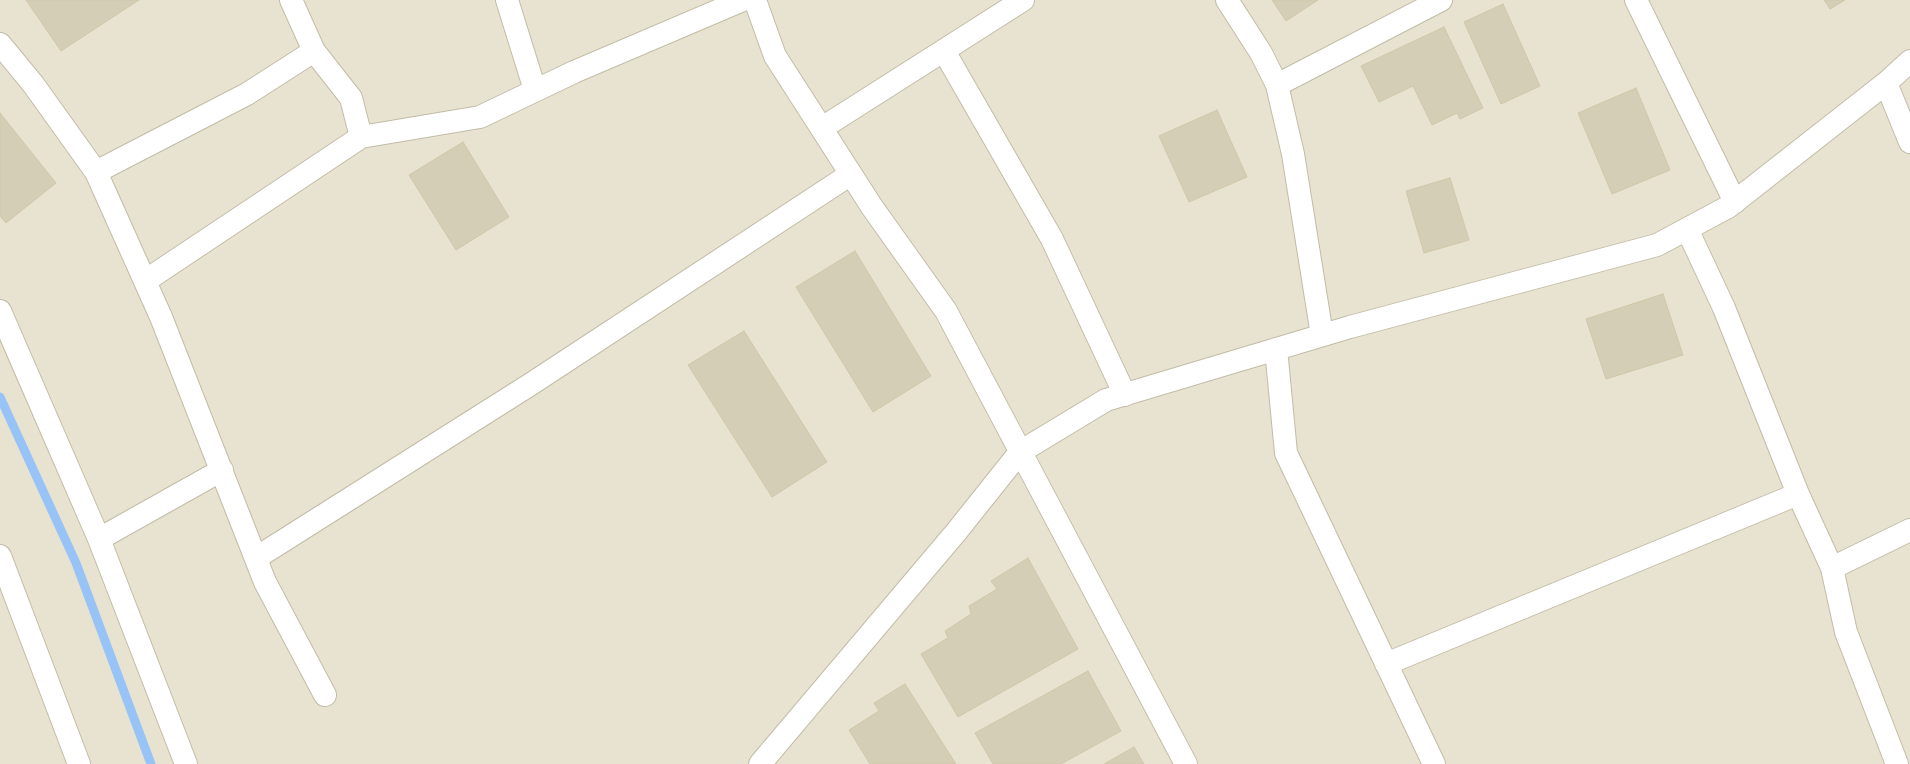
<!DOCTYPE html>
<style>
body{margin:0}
canvas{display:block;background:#f3f0e2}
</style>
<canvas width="1910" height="764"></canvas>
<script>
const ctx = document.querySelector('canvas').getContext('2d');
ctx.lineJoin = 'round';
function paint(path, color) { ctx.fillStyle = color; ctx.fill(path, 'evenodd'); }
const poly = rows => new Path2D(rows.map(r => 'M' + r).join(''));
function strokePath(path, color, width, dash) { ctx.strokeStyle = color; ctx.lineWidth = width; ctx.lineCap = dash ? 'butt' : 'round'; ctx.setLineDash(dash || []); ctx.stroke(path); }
const residential = poly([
 [0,0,1910,0,1910,764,0,764]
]);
const stream = poly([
 [0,397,76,563,151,764]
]);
const building = poly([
 [26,0,139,0,61,51,26,0],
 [1272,0,1318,0,1286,21,1272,0],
 [1824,0,1845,0,1830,9,1824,0],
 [1503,4,1540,86,1501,104,1464,22,1503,4],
 [1444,27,1483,108,1460,119,1457,113,1432,125,1413,86,1379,102,1361,66,1444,27],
 [1636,88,1670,170,1612,194,1578,113,1636,88],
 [1217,110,1247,177,1189,202,1159,136,1217,110],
 [0,113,56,183,6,223,0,216,0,113],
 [463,142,509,217,456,250,409,175,463,142],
 [1450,178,1469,240,1424,253,1406,191,1450,178],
 [855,251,931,376,873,412,796,287,855,251],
 [1663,294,1683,355,1606,379,1586,319,1663,294],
 [744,331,827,462,772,497,688,365,744,331],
 [1028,558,1078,649,958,717,921,654,948,638,945,631,971,614,969,606,997,589,991,581,1028,558],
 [1088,671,1121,731,1061,764,993,764,975,733,1088,671],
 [905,684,956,764,870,764,849,730,879,711,874,703,905,684],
 [1134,747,1144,764,1104,764,1134,747]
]);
const minor = poly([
 [291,0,314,51,351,98,361,137,480,117,574,72,743,0],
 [507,0,535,90],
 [755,0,775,56,872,207,946,311,1186,764],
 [1227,0,1261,53,1277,85,1293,154,1322,335],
 [1636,0,1735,202],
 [0,44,33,84,96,172,161,317,265,582,325,695],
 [944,51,1052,239,1125,395],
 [1886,83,1910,142],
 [1277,85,1441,0],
 [822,128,1023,0],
 [96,172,247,94,314,51],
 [1687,229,1724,308,1798,494,1832,568,1846,632,1897,764],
 [145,281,361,137],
 [0,311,99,539,186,764],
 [1276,349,1286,453,1434,764],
 [99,539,222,470],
 [0,556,79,764],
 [256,558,531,384,851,174],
 [1832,568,1910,530],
 [1386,664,1798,494],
 [760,764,957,531,1020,452,1106,400,1350,327,1657,245,1728,207,1886,83,1910,61]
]);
paint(residential, '#e8e3d0');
strokePath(stream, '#97c3f7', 9);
paint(building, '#d5ceb7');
strokePath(building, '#d1c7a9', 1);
strokePath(minor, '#c2bca7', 24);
strokePath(minor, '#fff', 22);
</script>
